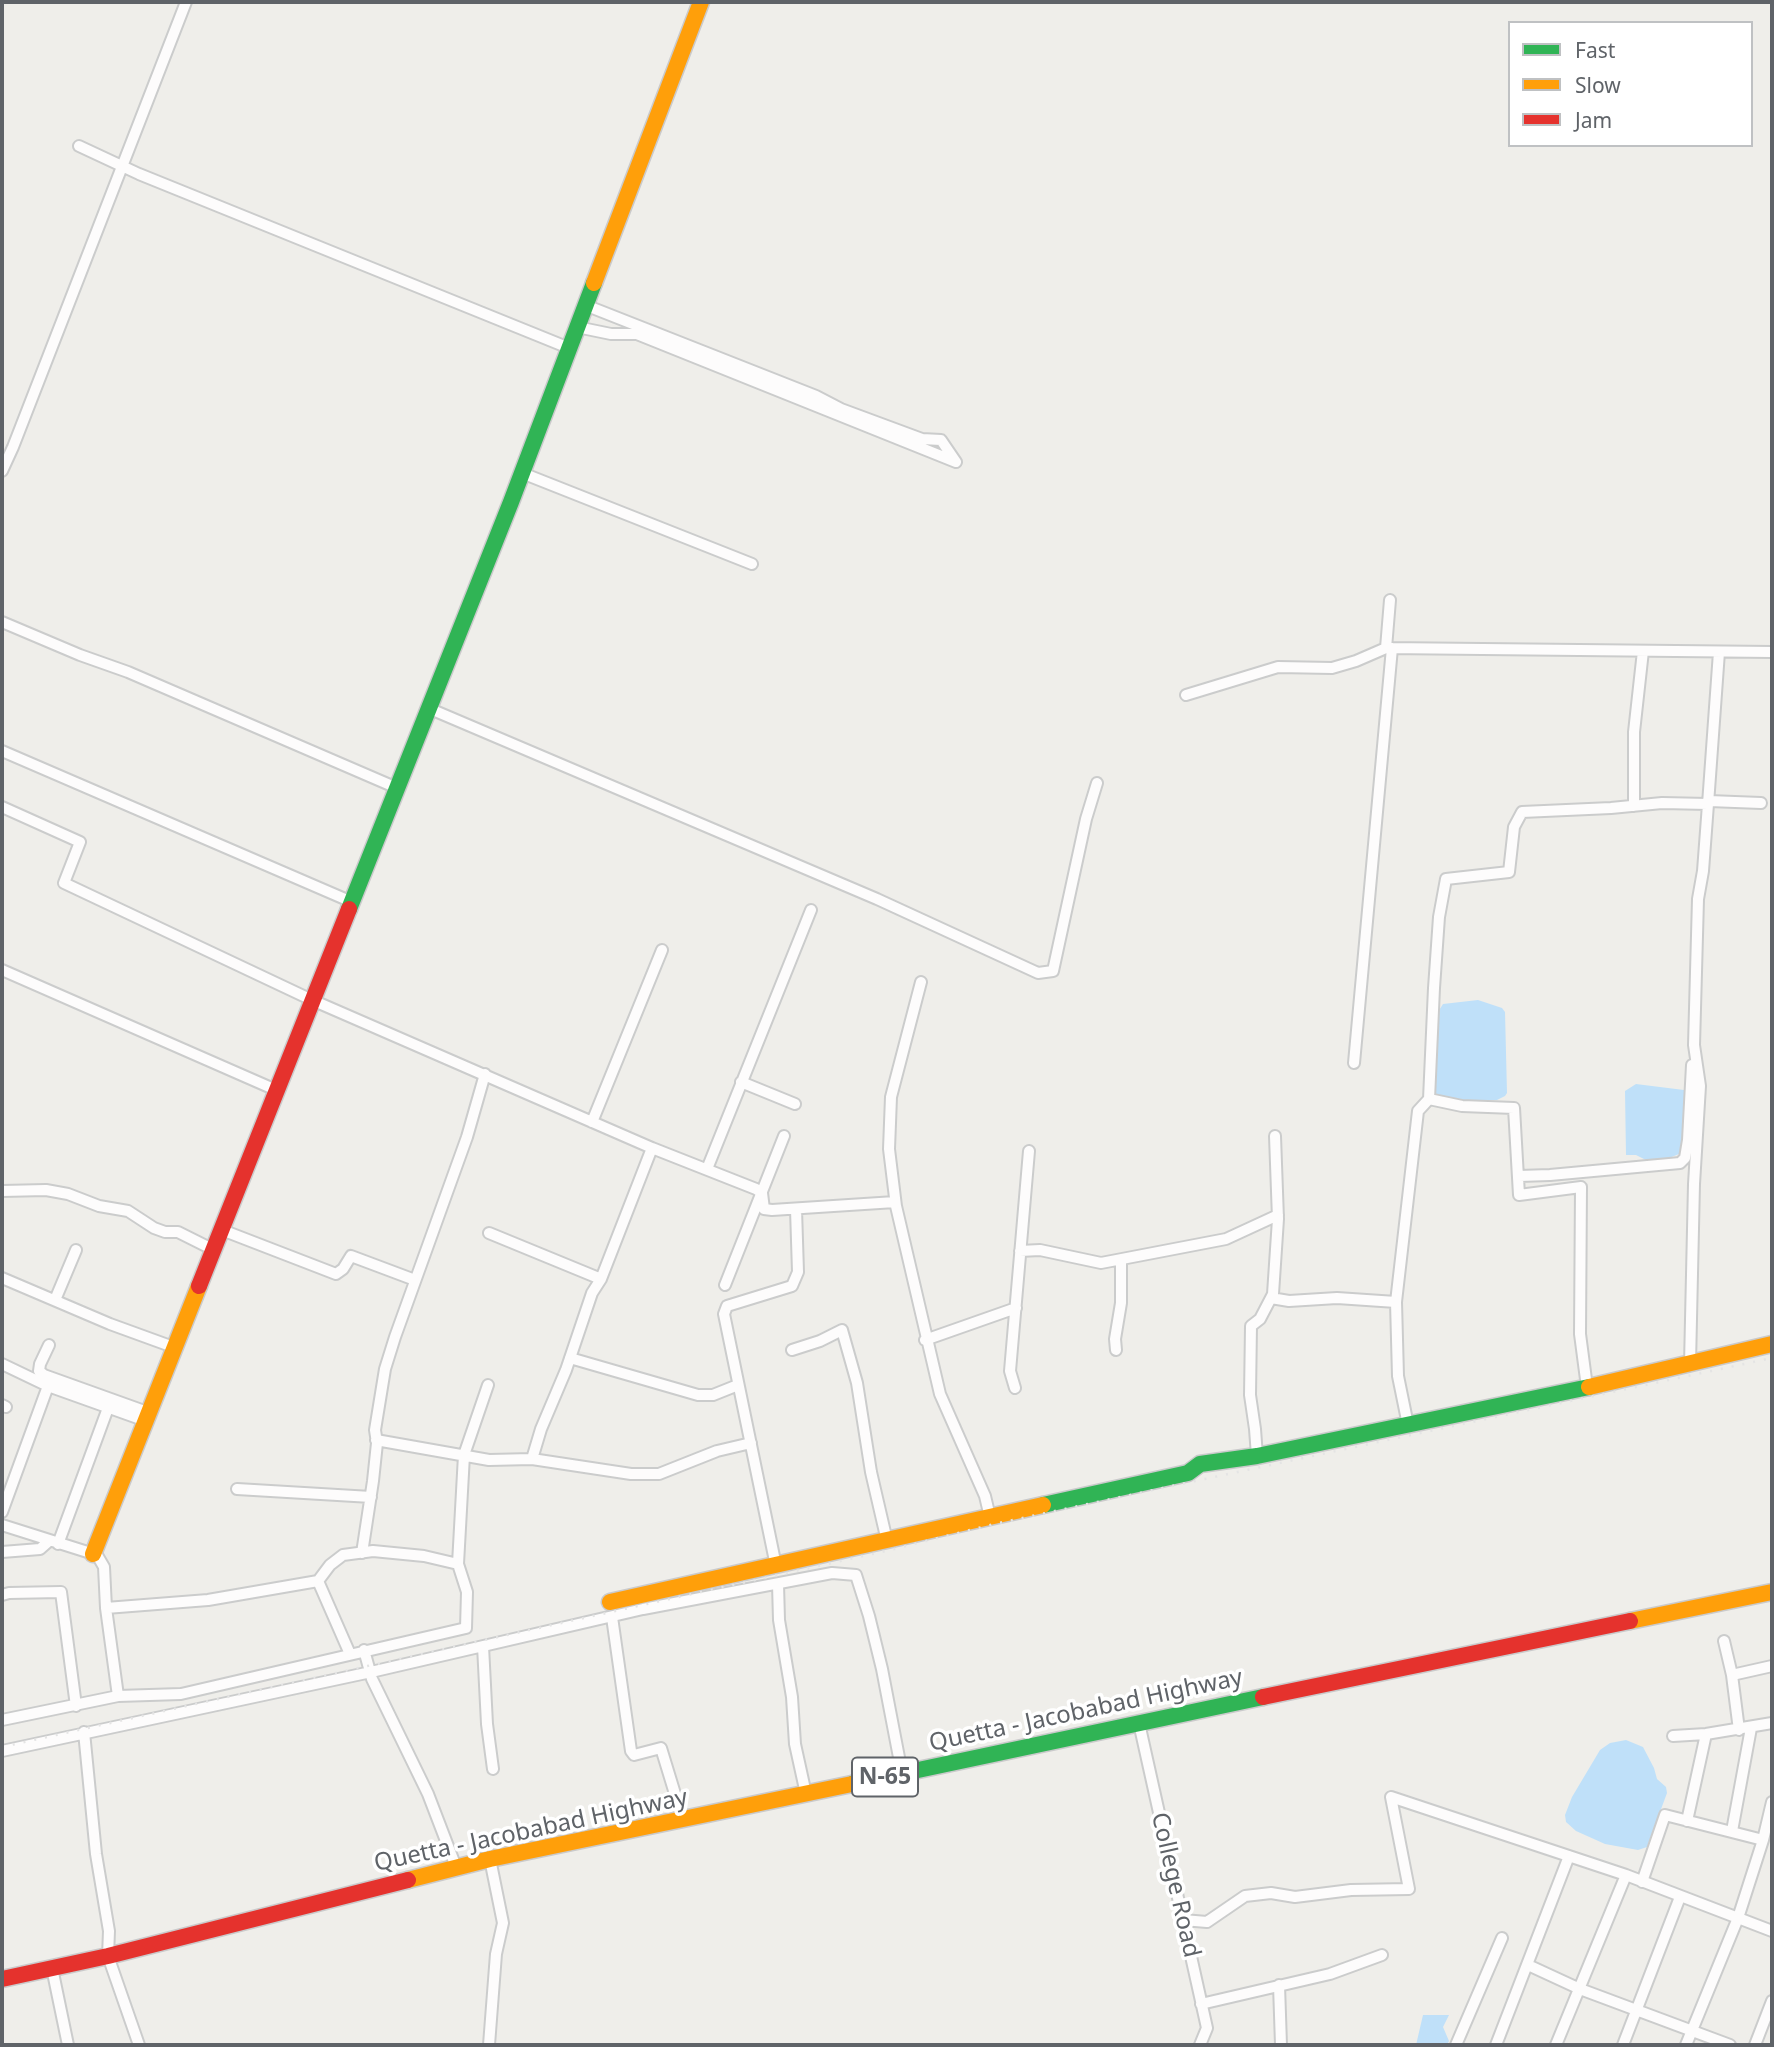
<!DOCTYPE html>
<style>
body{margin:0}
#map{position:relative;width:1774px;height:2047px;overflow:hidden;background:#efeeea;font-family:"Noto Sans",sans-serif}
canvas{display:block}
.frame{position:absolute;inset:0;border:4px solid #5f6368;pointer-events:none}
.legend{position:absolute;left:1508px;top:21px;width:245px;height:126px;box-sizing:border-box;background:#fff;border:2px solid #bfc1c3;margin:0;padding:9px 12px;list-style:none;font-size:21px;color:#5f6368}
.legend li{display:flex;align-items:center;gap:14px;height:35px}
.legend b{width:35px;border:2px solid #bfc1c3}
</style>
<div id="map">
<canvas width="1774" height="2047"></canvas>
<div class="frame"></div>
<ul class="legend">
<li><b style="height:9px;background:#30b455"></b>Fast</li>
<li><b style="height:9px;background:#ff9f0a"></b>Slow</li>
<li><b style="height:9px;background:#e5322d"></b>Jam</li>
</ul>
</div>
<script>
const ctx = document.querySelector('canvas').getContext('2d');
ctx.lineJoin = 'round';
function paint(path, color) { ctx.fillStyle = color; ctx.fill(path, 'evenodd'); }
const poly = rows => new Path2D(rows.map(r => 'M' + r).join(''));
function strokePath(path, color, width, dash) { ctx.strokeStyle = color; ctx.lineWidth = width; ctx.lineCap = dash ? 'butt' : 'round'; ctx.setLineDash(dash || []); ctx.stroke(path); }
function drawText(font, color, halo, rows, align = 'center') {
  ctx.font = font + ' "Noto Sans",sans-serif'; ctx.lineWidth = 7; ctx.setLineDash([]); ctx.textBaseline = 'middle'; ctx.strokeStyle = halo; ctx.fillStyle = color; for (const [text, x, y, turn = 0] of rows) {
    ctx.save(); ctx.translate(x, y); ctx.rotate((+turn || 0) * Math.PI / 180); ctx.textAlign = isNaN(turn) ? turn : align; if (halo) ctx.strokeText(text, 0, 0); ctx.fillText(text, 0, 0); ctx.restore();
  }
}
const water = poly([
 [1478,1000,1502,1008,1505,1012,1507,1093,1505,1096,1497,1100,1456,1101,1437,1096,1435,1090,1438,1012,1443,1004],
 [1636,1084,1684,1090,1686,1099,1683,1147,1679,1154,1669,1158,1646,1160,1636,1155,1626,1155,1625,1091],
 [1626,1740,1643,1747,1654,1768,1657,1779,1666,1787,1667,1793,1647,1847,1638,1850,1605,1844,1576,1831,1566,1822,1565,1815,1572,1797,1600,1750,1610,1743],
 [1423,2015,1449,2015,1443,2027,1449,2041,1447,2045,1416,2045]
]);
const street = poly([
 [79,146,139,174,569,348],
 [585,305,816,396,841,409,922,439,941,440,956,462],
 [577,327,611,334,637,334,956,462],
 [2,471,13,447,186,2],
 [522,473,752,564],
 [1390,600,1386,648,1772,652],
 [2,622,80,655,128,672,397,788],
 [1186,695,1278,667,1332,668,1356,661,1386,648],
 [428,708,877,899,1038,973,1053,971,1086,819,1097,783],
 [2,751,352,902],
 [1709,801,1761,803],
 [1634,806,1634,732,1643,651],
 [2,807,80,842,64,883,312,1000,652,1148,601,1279,592,1293,566,1370,541,1429,532,1459],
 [2,970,276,1090],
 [921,982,891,1097,889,1149,896,1206,940,1394,985,1496,990,1517],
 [1354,1063,1392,648],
 [741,1082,795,1104],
 [1429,1099,1462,1106,1514,1108,1519,1195,1581,1187,1580,1334,1587,1387],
 [592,1122,662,950],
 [652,1148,756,1189,762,1193,764,1209,772,1210,895,1202],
 [707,1169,811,910],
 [1519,1176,1550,1175,1680,1163,1685,1158,1688,1140,1692,1065],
 [2,1191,46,1190,68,1194,99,1206,128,1211,154,1228,165,1232,178,1232,214,1250],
 [222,1230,336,1274,343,1269,351,1256,415,1280],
 [489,1233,601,1279],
 [1020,1251,1040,1250,1101,1263,1226,1239,1278,1215],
 [2,1278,110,1324,176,1348],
 [725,1285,784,1136],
 [1271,1298,1289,1301,1337,1298,1396,1302],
 [55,1300,76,1250],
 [925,1340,1016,1308],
 [49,1345,40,1364,39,1371,44,1375,150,1413],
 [792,1350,820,1341,842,1330,857,1383,871,1472,887,1541],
 [1116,1350,1115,1339,1121,1303,1121,1260],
 [570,1358,698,1395,713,1395,738,1385],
 [2,1364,48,1386,146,1421],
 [1690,1364,1694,1184,1700,1086,1694,1045,1698,899,1703,871,1708,804],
 [1015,1388,1010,1371,1029,1151],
 [2,1405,6,1407],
 [1408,1425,1398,1376,1396,1302,1418,1111,1429,1099,1434,988,1439,917,1446,879,1509,872,1514,827,1522,812,1611,808,1662,803,1708,804,1719,652],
 [376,1440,489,1460,532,1459,631,1474,659,1474,717,1451,751,1443],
 [1257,1456,1255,1429,1250,1395,1251,1326,1260,1319,1273,1294,1278,1219,1275,1136],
 [237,1489,371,1497],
 [2,1512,48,1386],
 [2,1525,97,1555,104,1567,106,1608,118,1696],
 [58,1544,108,1408],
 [2,1552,40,1549,49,1541],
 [362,1553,373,1481,377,1443,375,1430,385,1369,395,1337,467,1137,485,1074],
 [776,1566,724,1314,727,1306,792,1286,798,1272,796,1209],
 [318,1581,330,1565,343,1555,373,1551,424,1556,458,1564],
 [778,1584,779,1620,792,1697,795,1744,806,1794],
 [2,1595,9,1593,61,1592,76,1706],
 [106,1608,208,1600,318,1581,350,1654],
 [612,1617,631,1751,634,1755,661,1748,683,1820],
 [1724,1641,1732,1675,1739,1730],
 [483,1646,487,1724,493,1769],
 [364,1650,372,1679,428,1794,456,1867],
 [1732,1675,1772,1666],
 [2,1720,118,1696,181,1694,466,1628,467,1592,458,1564,464,1455,488,1385],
 [1139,1723,1207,2028,1200,2045],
 [84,1732,96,1854,109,1931,108,1956,139,2045],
 [1673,1736,1706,1734,1772,1723],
 [2,1751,371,1672,643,1609,832,1573,856,1575,869,1616,882,1669,902,1773],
 [1687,1821,1706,1734],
 [1732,1831,1751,1728],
 [1642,1882,1665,1815,1763,1840],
 [1183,1920,1207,1922,1245,1896,1271,1893,1295,1897,1351,1890,1409,1889,1391,1797,1626,1875,1772,1931],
 [1528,1965,1580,1989,1730,2045],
 [52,1968,68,2045],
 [1279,1985,1281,2045],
 [1201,2004,1330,1974,1382,1955],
 [489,2045,496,1954,503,1923,490,1859],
 [1456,2045,1502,1938],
 [1496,2045,1569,1856],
 [1556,2045,1626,1875],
 [1623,2045,1680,1897],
 [1686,2045,1738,1918,1763,1840,1772,1802],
 [1755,2045,1772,2001]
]);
const fast = poly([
 [349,909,511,502,594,283],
 [1043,1505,1188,1473,1200,1464,1257,1456,1589,1387],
 [852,1784,1263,1697]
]);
const slow = poly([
 [594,283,701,2],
 [1589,1387,1772,1344],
 [93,1554,199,1286],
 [610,1602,1043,1505],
 [1630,1621,1772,1592],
 [408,1880,490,1859,852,1784]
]);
const jam = poly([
 [199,1286,349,909],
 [1263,1697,1630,1621],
 [2,1979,108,1956,408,1880]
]);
const rail = poly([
 [2,1747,886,1551,994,1524,1772,1358]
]);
const shields = [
 [885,1777,66]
];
const shieldNames = [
 ["N-65",885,1777]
];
const streetNames = [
 ["Quetta - Jacobabad Highway",1086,1711,-12],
 ["Quetta - Jacobabad Highway",531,1831,-12],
 ["College Road",1175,1885,77]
];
paint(water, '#bfe0f9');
strokePath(street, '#cbcccc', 14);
strokePath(fast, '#cacacb', 19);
strokePath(slow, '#cacacb', 19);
strokePath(jam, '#cacacb', 19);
strokePath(street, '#fdfcfc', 10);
strokePath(fast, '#30b455', 16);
strokePath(slow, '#ff9f0a', 16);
strokePath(jam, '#e5322d', 16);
strokePath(rail, '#e4e4e4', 2.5, [2, 9]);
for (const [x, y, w] of shields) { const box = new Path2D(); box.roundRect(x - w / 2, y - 19.5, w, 39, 5); ctx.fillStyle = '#fff'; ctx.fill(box); strokePath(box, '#5f6368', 2); }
drawText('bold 23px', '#5f6368', null, shieldNames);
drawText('24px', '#5f6368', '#fff', streetNames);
</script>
